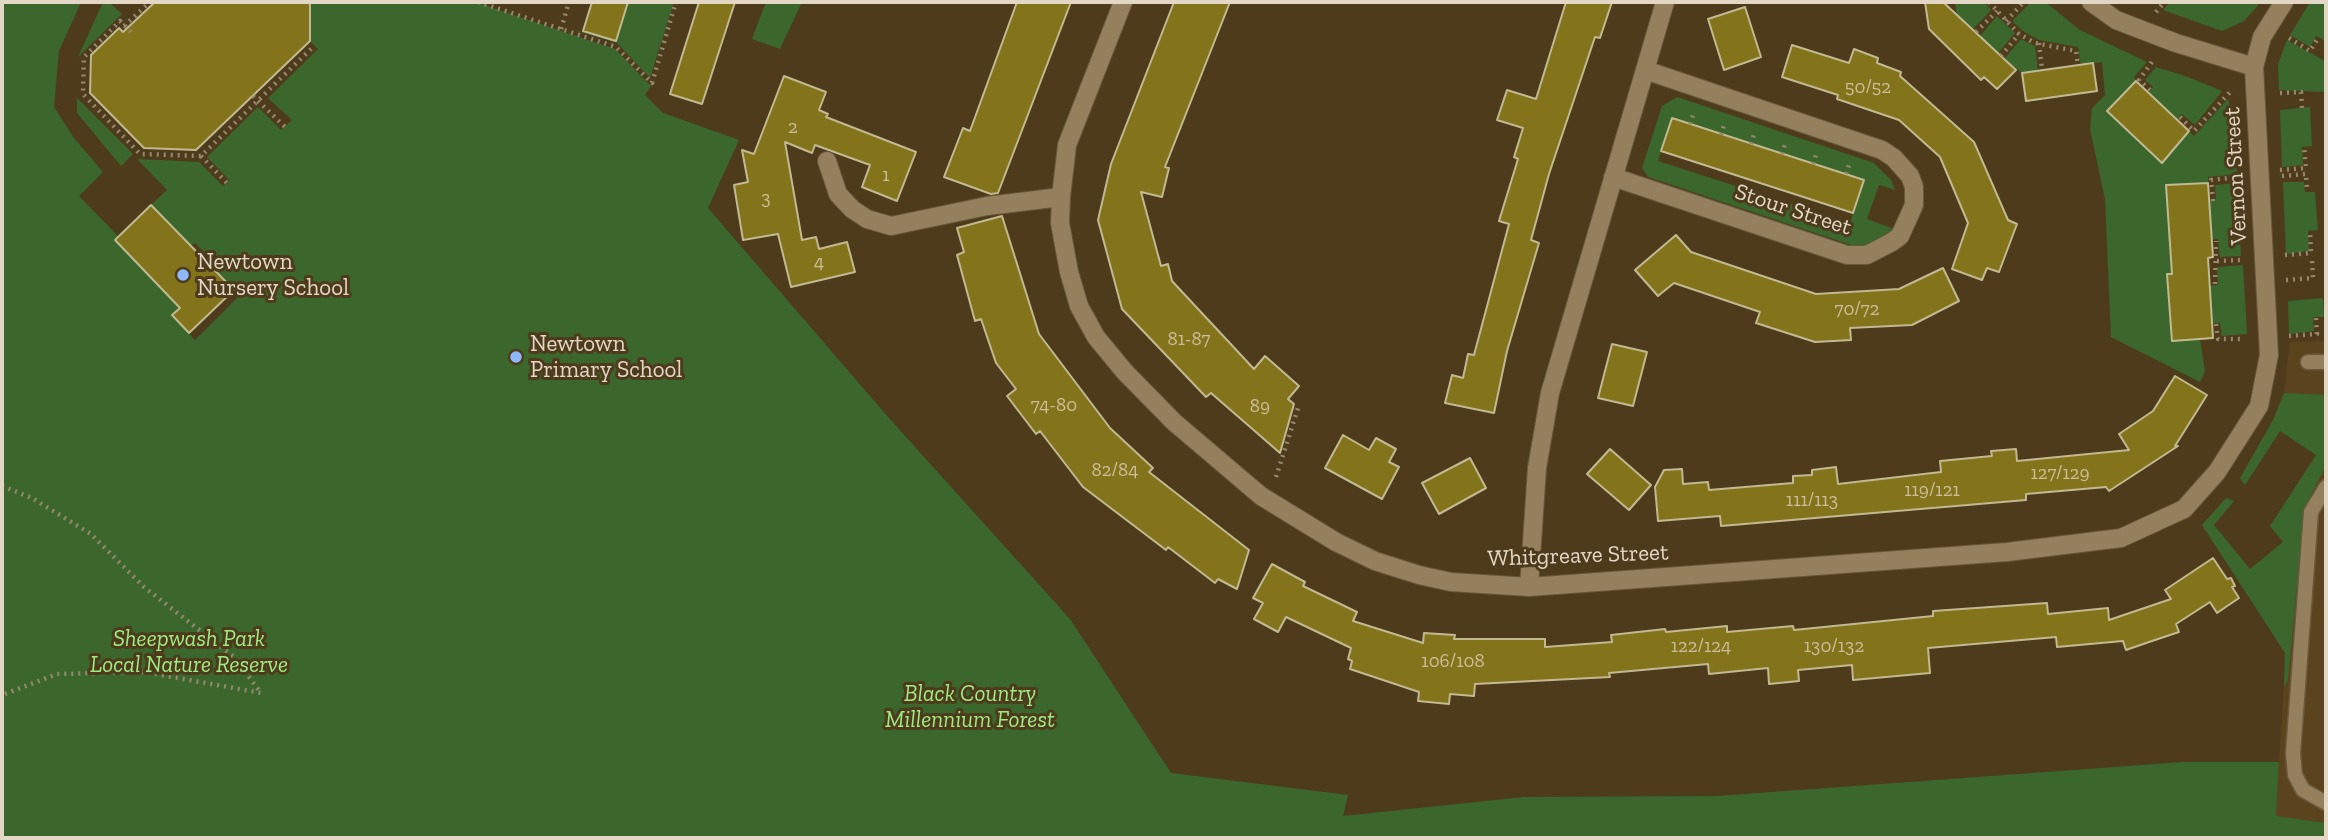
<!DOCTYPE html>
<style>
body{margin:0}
#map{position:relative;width:2328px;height:840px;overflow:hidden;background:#4e3b1c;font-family:"Zilla Slab",serif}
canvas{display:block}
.frame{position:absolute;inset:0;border:4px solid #e2d6c4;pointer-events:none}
</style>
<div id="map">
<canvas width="2328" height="840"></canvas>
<div class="frame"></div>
</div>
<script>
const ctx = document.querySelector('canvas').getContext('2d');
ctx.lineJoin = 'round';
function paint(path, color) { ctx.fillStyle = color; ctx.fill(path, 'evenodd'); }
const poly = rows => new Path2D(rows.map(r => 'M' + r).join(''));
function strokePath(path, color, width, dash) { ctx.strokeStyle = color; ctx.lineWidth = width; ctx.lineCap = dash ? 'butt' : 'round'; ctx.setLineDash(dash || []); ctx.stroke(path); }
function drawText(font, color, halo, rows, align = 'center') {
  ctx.font = font + ' "Zilla Slab",serif'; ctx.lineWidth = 6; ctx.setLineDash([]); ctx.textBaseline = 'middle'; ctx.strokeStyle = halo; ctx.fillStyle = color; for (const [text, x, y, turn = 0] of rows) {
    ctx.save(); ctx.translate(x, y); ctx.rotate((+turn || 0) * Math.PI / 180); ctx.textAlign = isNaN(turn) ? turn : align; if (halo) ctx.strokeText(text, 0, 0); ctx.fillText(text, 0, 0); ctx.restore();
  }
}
const built = poly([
 [2326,341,2326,448,2273,420,2284,393,2290,342],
 [2326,462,2326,823,2276,816,2294,510]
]);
const green = poly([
 [2,2,81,2,59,51,54,107,74,138,103,172,79,196,119,237,115,241,180,308,172,315,195,340,239,296,204,259,207,255,195,243,191,246,151,205,167,190,137,159,199,162,223,186,227,183,229,180,207,157,258,107,281,130,292,120,268,98,318,49,310,41,310,2,475,2,615,49,651,86,645,95,663,113,739,140,708,208,888,417,1070,619,1171,773,1348,795,1343,816,1524,797,1717,796,2183,762,2279,762,2276,816,2326,823,2326,838,2,838],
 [103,2,109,2,122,14,78,57],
 [628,2,674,2,650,78,617,43,564,27,616,41],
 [766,2,802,2,780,49,752,39],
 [1955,2,1984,2,1991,10,1973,29,1957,15],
 [2031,2,2045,2,2080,30,2147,62,2134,77,2136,81,2127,90,2129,93,2110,114,2158,159,2178,138,2181,141,2189,131,2194,136,2228,99,2235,122,2237,174,2208,177,2208,183,2166,190,2171,256,2200,254,2196,272,2167,274,2172,340,2200,339,2205,371,2200,382,2111,337,2105,199,2090,129,2092,108,2105,95,2102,62,2081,65,2078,47,2039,40,2023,31,2012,21],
 [2170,2,2261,2,2244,21,2222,31,2163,10],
 [2310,2,2326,2,2326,41,2316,36,2310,47,2290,35],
 [1997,16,2015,33,1998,53,1980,36],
 [2021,39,2035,46,2038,71,2022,73,2004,59],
 [2287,40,2323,60,2326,58,2326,92,2279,90,2278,64],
 [2156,67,2188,77,2222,91,2195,125,2182,114,2173,123,2145,97,2153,87,2145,80],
 [1677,97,1874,163,1891,180,1895,190,1879,185,1867,219,1894,229,1870,245,1854,246,1648,177,1642,168,1662,106],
 [1672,119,1864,181,1850,223,1658,161],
 [77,98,133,154,121,166,77,113],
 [2310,107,2312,146,2302,147,2303,165,2282,167,2280,110],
 [2283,182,2304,182,2305,192,2315,192,2318,230,2308,231,2309,251,2286,254],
 [2237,183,2241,256,2220,257,2218,239,2206,240,2204,202,2216,200,2215,185],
 [2243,265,2247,334,2222,336,2220,323,2207,324,2205,286,2218,285,2217,267],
 [2323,298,2324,317,2313,317,2314,331,2289,334,2288,301],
 [2284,393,2326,395,2326,465,2304,509,2288,679,2284,687,2285,653,2202,525,2226,498,2234,501,2214,525,2250,569,2283,542,2270,526,2316,455,2280,431,2245,485,2240,478,2273,420]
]);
const building = poly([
 [155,2,310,2,310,41,196,150,144,148,90,93,91,55,119,28,123,32,155,2],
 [592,2,628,2,616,41,583,31,592,2],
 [699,2,735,2,702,104,670,94,699,2],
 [1017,2,1071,2,998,193,991,194,944,177,963,128,970,131,1017,2],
 [1174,2,1230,2,1165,167,1169,168,1162,197,1141,192,1161,266,1168,264,1172,281,1254,369,1265,356,1299,386,1288,399,1294,404,1280,453,1211,393,1206,397,1122,309,1098,220,1111,164,1174,2],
 [1566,2,1612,2,1600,38,1595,37,1549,174,1531,240,1539,243,1507,351,1494,413,1445,403,1452,375,1463,378,1468,354,1474,355,1509,224,1499,221,1518,159,1514,157,1523,128,1497,120,1507,90,1536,99,1566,2],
 [1925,2,1943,2,2016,70,1997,89,1984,77,1981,80,1929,29,1925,2],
 [1745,7,1761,57,1724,70,1708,19,1745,7],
 [1792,45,1849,63,1854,49,1878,58,1877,63,1901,72,1900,76,1974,142,2008,220,2017,224,1999,272,1987,268,1982,280,1952,269,1968,223,1940,157,1899,120,1837,99,1838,95,1782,77,1792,45],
 [2093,63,2097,91,2026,101,2022,73,2093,63],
 [784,76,826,92,819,110,828,114,826,117,916,152,897,201,862,187,870,165,815,145,812,153,785,142,802,240,816,237,819,249,847,242,855,272,791,287,778,234,743,240,734,185,748,182,742,150,754,154,784,76],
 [2136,81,2189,131,2162,163,2107,111,2136,81],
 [1672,118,1864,180,1853,213,1661,151,1672,118],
 [2208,183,2213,257,2208,258,2213,338,2172,341,2167,274,2172,274,2166,185,2208,183],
 [151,205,234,290,189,333,172,315,180,308,115,240,151,205],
 [1002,216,1039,334,1110,428,1153,468,1149,472,1249,550,1237,589,1218,579,1215,583,1168,547,1166,550,1083,487,1040,431,1036,434,1007,396,1016,389,996,363,981,319,975,321,957,255,964,252,957,228,1002,216],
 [1676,235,1691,252,1816,294,1899,289,1943,268,1959,301,1912,325,1850,328,1851,340,1815,342,1756,323,1760,312,1674,283,1658,296,1635,270,1676,235],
 [1612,344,1647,352,1633,406,1598,398,1612,344],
 [2175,376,2207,395,2175,446,2178,446,2109,491,2106,487,2026,494,2026,500,1721,526,1720,516,1658,521,1655,487,1664,470,1682,469,1683,484,1708,482,1709,490,1793,483,1793,476,1812,475,1812,470,1836,467,1838,484,1941,472,1940,461,1992,456,1991,451,2016,449,2017,461,2129,450,2119,434,2153,411,2175,376],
 [1343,435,1369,450,1376,438,1396,449,1389,462,1399,467,1382,499,1325,468,1343,435],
 [1610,449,1651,485,1629,510,1587,474,1610,449],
 [1470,458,1486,488,1439,514,1422,483,1470,458],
 [2213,558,2227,579,2231,578,2235,586,2232,587,2239,598,2217,613,2210,602,2176,624,2179,632,2152,641,2126,650,2123,641,2057,647,2056,637,1928,648,1930,673,1853,680,1852,665,1798,670,1799,681,1769,684,1768,668,1709,674,1708,664,1609,673,1610,677,1475,684,1474,696,1450,694,1449,704,1418,701,1419,692,1350,669,1352,661,1348,659,1351,648,1286,617,1278,632,1254,619,1263,603,1253,598,1272,564,1305,582,1303,586,1357,612,1353,621,1423,643,1424,633,1455,635,1454,639,1545,639,1545,647,1612,642,1611,635,1665,629,1666,632,1727,626,1727,632,1793,626,1794,630,1933,616,1933,611,2047,603,2048,614,2108,608,2109,620,2171,599,2165,590,2213,558]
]);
const path = poly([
 [478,2,616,47,652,83,676,2],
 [1989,2,2019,34,2035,43,2076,51,2078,65],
 [2156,12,2164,2],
 [2006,21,2024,2],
 [124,26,150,2],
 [561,29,569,2],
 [131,32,120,21,84,57,83,94,140,154,201,156,314,46],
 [1976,32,1997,11],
 [2289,38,2310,51,2318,38],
 [2039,43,2042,70],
 [2001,56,2019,34],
 [2150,90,2139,80,2154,59],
 [2280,93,2301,92,2302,108],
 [253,96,285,127],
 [2180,117,2194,131,2233,89],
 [1690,124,1694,112],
 [1721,135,1725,122],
 [1751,144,1755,131],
 [1782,154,1786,141],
 [201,156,227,183],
 [1813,164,1817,152],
 [2280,170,2306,168,2304,147],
 [1846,174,1850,162],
 [2282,176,2306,174,2307,191],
 [2213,201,2211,180,2237,177],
 [2285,255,2311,253,2310,232],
 [2217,261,2241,260],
 [2286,280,2313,278,2312,260],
 [2215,284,2216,241],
 [2216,324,2218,339,2244,339],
 [2289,336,2317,334,2316,318],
 [1276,477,1299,405],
 [2,486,32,498,91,534,144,587,234,657,261,693,145,672,57,674,2,695]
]);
const service = poly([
 [2308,362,2326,362],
 [2326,487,2311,512,2293,753,2295,775,2303,790,2326,803]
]);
const minor = poly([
 [1123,2,1067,145,1061,197,1060,223,1069,272,1079,306,1096,337,1124,371,1174,422,1261,496,1336,542,1375,561,1419,575,1451,582,1529,587,2007,552,2121,538,2184,509,2217,472,2259,406,2269,355,2254,67,2262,37,2284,2],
 [2091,2,2116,20,2176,43,2254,67],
 [827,161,838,194,852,209,867,219,891,226,987,206,1061,197],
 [1613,177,1847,255,1867,255,1892,242,1900,236,1914,205,1914,187,1910,176,1894,158,1882,150,1645,70],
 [1529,587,1537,468,1550,393,1665,2]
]);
const markers = [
 [183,275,7,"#8db9fc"],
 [516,357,7,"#8db9fc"]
];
const numberNames = [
 ["50/52",1868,88],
 ["2",793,128],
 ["1",886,176],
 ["3",766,199],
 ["4",819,263],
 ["70/72",1857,310],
 ["81-87",1189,340],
 ["74-80",1054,406],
 ["89",1260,407],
 ["82/84",1115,471],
 ["127/129",2060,474],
 ["119/121",1932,491],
 ["111/113",1812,501],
 ["122/124",1701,647],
 ["130/132",1834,647],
 ["106/108",1453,662]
];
const streetNames = [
 ["Vernon Street",2236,176,-93],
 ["Stour Street",1793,210,18],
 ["Whitgreave Street",1578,556,-2]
];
const poiNames = [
 ["Newtown",197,262],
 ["Nursery School",197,288],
 ["Newtown",530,344],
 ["Primary School",530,370]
];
const parkNames = [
 ["Sheepwash Park",189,639],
 ["Local Nature Reserve",189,665],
 ["Black Country",970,694],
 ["Millennium Forest",970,720]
];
paint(built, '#5b441d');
paint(green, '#3b672d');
paint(building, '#83741b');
strokePath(building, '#c0b991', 2);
strokePath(service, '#68583c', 17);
strokePath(minor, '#68583c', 20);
strokePath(path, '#96876e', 4.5, [2, 5]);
strokePath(service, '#95805e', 14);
strokePath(minor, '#95805e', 18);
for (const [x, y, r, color] of markers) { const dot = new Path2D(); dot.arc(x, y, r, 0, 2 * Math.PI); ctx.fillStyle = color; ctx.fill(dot); strokePath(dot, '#4e3b1c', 2.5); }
drawText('19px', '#cabe9a', null, numberNames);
drawText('23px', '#e2d6c4', '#4e3b1c', streetNames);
drawText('23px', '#e2d6c4', '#4e3b1c', poiNames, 'left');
drawText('italic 23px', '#9bec82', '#4e3b1c', parkNames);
</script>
